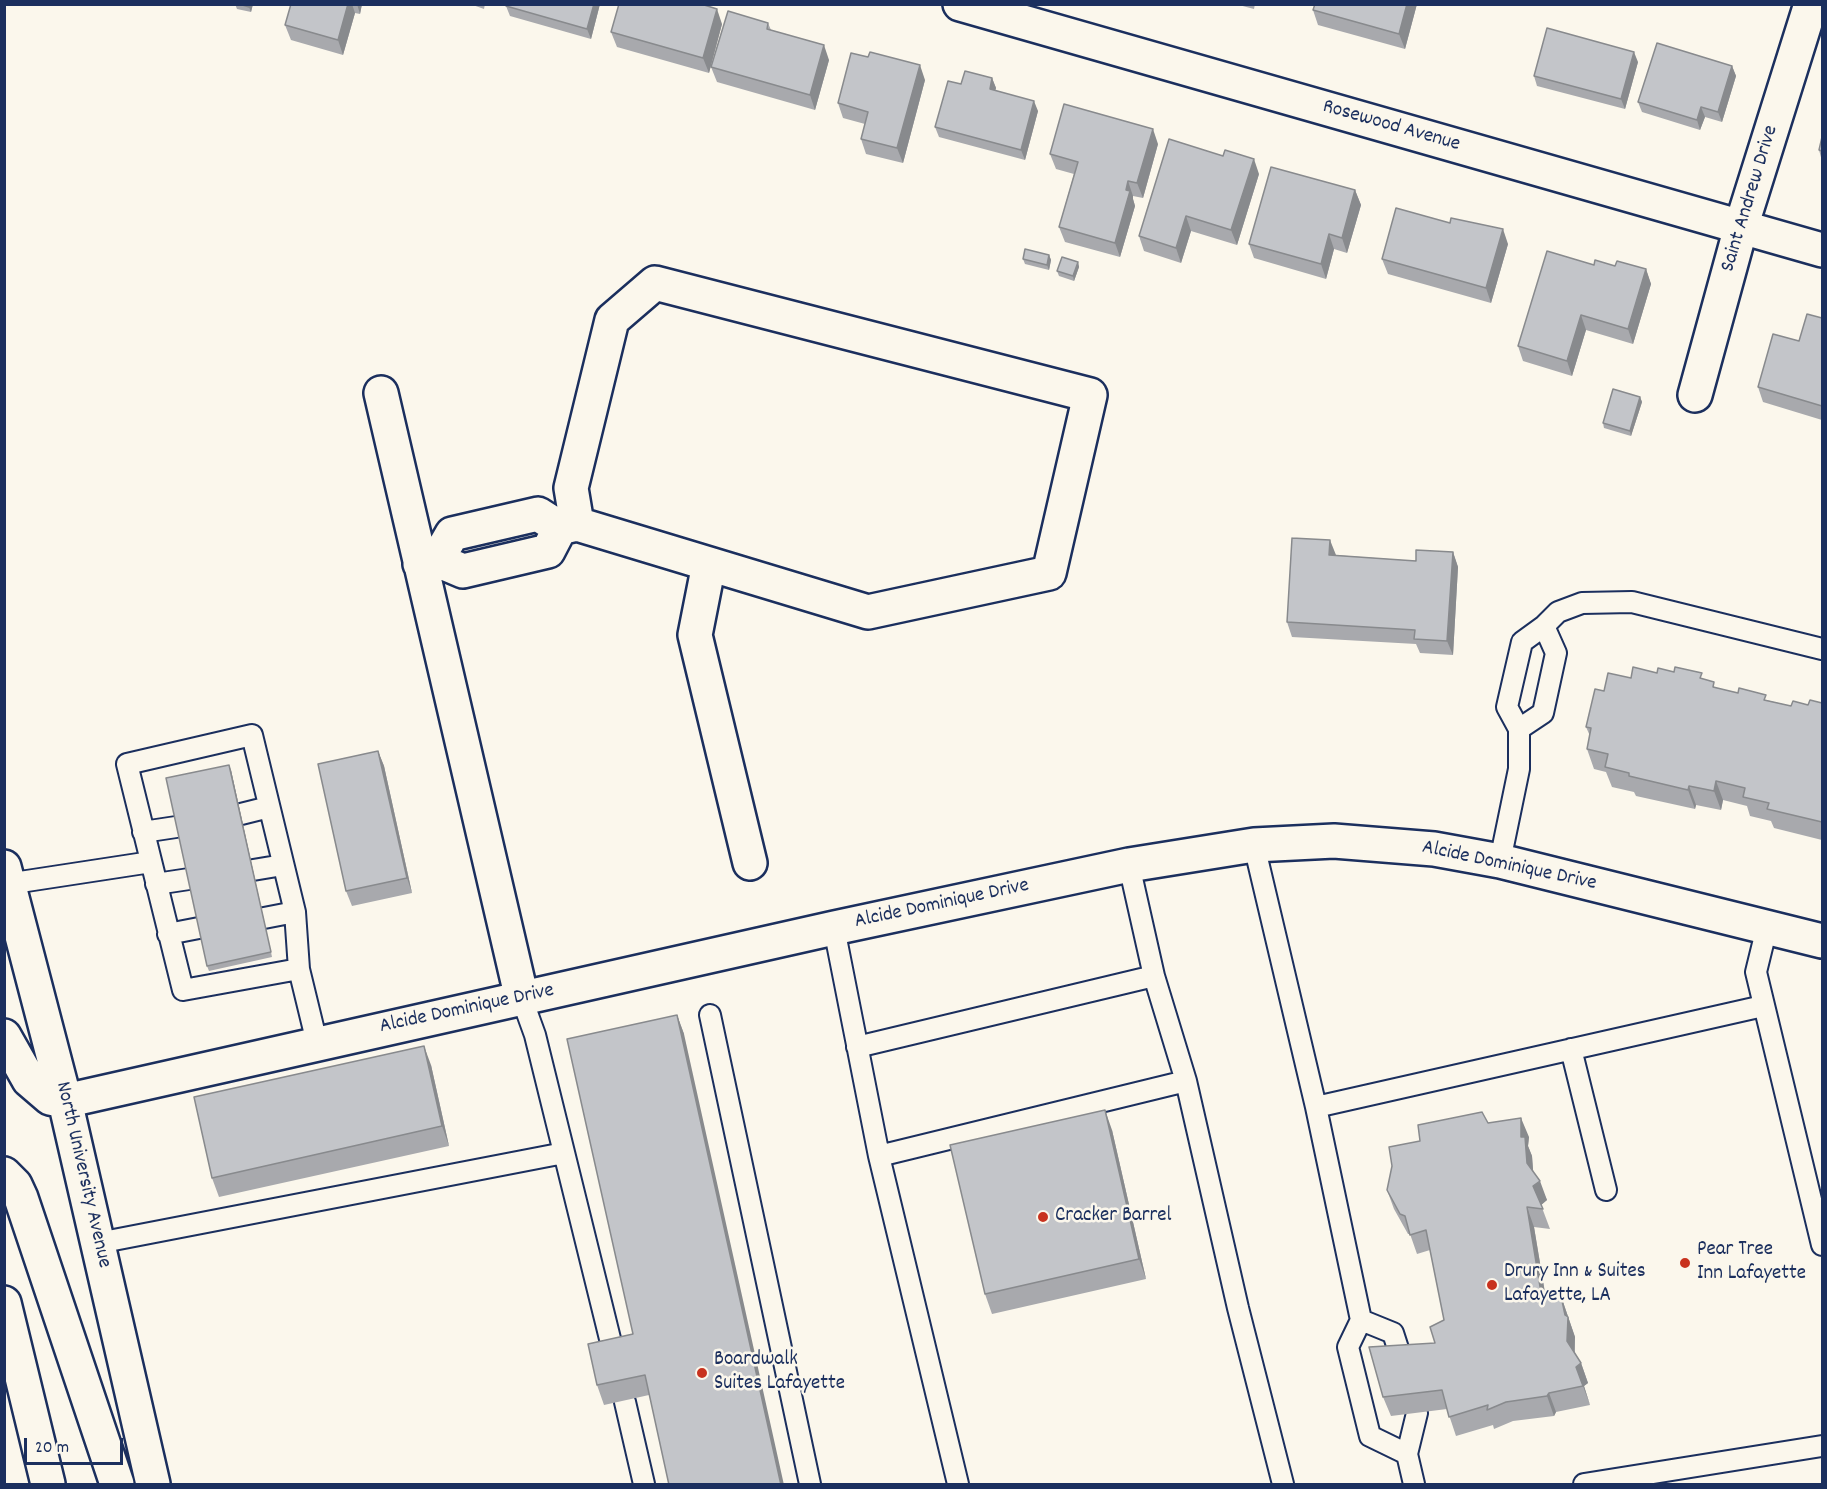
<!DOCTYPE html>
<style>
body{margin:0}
#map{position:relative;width:1827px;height:1489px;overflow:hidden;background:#fbf7ec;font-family:Dekko,sans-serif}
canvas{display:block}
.frame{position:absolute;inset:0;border:6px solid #1b2f5e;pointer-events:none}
.scale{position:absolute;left:24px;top:1438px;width:99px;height:27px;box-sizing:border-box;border:3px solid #1b2f5e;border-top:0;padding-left:8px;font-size:18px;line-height:21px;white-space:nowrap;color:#1b2f5e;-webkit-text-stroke:4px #fbf7ec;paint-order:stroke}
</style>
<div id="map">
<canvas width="1827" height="1489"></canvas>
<div class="frame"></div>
<div class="scale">20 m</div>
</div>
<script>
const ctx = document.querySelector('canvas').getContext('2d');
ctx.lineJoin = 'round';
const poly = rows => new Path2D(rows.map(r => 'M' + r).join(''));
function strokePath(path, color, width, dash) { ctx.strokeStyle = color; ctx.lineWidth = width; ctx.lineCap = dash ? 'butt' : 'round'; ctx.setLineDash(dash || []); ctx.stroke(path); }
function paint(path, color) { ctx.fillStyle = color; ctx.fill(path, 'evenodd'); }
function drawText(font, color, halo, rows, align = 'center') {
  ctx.font = font + ' Dekko,sans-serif'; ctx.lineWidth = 5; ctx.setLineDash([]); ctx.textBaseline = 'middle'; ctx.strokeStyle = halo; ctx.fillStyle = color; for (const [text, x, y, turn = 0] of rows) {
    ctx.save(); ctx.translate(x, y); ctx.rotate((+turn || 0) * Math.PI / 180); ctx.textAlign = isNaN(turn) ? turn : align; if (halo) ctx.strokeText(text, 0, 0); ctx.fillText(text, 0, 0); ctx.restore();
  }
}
const service = poly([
 [1544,626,1558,612,1582,603,1632,602,1822,649],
 [241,814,269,807],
 [143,832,176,827],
 [1254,845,1316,1107,1361,1320,1348,1347,1370,1436,1407,1454,1414,1484],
 [1500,861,1519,769,1519,729,1507,707,1522,642,1544,626,1556,653,1543,713,1519,729],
 [1129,865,1154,976,1186,1081,1238,1308,1283,1484],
 [253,870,283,865],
 [7,884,151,862],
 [156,884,189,879],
 [264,918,295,912],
 [1767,927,1756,972,1822,1245],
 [834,928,879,1156,958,1484],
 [168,934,199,928],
 [299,969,183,990,127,764,252,735,295,912,299,969,317,1043],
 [522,999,535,1035,615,1359],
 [710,1015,810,1484],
 [857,1047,1154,976],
 [1571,1049,1606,1190],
 [1316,1107,1763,1006],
 [879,1156,1186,1081],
 [98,1243,564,1153],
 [1361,1320,1393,1333,1403,1364],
 [625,1402,644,1484],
 [1407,1454,1417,1413],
 [1584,1484,1822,1446]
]);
const minor = poly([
 [960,4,1822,250],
 [381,393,522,999],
 [1695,395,1741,227,1811,4],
 [560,528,577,524,868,612,1049,573,1090,395,655,283,612,320,571,488,577,524],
 [420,564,437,560,463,571,548,551,560,528,538,514,452,534,437,560],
 [709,564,695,635,750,863],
 [65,1101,834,928,1129,865,1254,845,1334,841,1434,849,1500,861,1822,941]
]);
const secondary = poly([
 [4,867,65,1101,153,1484],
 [4,1036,29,1080,50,1098,65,1101],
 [4,1174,15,1185,21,1198,117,1484],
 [4,1303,48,1484]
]);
const wall = poly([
 [235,4,253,4,251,12,237,9],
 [291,4,362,4,360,14,355,13,343,55,291,40,285,25],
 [470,4,485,4,484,9],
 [600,4,591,39,510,16,506,6],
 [1235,4,1255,4,1254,9],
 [1315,4,1417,4,1405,49,1318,25,1313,10],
 [768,23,771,30,829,60,815,110,717,82,711,67],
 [722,24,709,73,617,47,611,32],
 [1638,62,1625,109,1537,86,1534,76],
 [1732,66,1736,76,1722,122,1705,117,1700,130,1642,112,1638,102],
 [992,78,996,88,995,90,1038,111,1025,160,939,137,935,127,961,84],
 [925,80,903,163,866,154,861,139,865,124,843,118,838,103],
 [1822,137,1822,161,1819,150],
 [1158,144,1143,198,1133,196,1133,199,1135,206,1120,257,1065,242,1059,227,1074,174,1056,169,1050,154],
 [1259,174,1237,245,1191,231,1181,263,1144,251,1139,236],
 [1355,190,1361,205,1347,253,1334,249,1326,279,1254,258,1249,244],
 [1450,223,1508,244,1491,303,1388,274,1382,259],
 [1049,255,1051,260,1049,270,1025,264,1023,259],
 [1078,262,1079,267,1074,281,1059,276,1057,271],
 [1594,265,1615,266,1646,269,1651,284,1633,344,1586,330,1572,376,1523,361,1518,346],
 [1822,318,1822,420,1763,402,1758,387,1799,341],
 [1640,397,1642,402,1631,436,1604,428,1603,423],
 [1453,552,1458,567,1453,655,1420,653,1416,644,1292,637,1287,622,1335,555,1416,561],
 [1657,673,1704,679,1716,688,1791,706,1822,703,1822,840,1774,828,1771,821,1750,816,1747,806,1723,800,1721,810,1696,805,1695,809,1636,796,1634,792,1612,787,1606,772,1594,769,1587,749,1590,736,1586,727,1604,691,1631,678],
 [378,751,384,766,412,893,352,906,346,891],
 [231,770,272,957,209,971,207,966],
 [677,1015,684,1034,649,1395,604,1405,597,1385,633,1334],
 [431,1065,449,1146,219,1197,212,1178],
 [1488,1123,1529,1137,1528,1146,1532,1156,1533,1172,1547,1200,1541,1205,1550,1229,1534,1227,1546,1298,1561,1296,1575,1337,1575,1353,1581,1363,1588,1383,1584,1386,1590,1405,1556,1412,1554,1416,1513,1421,1494,1429,1493,1425,1456,1436,1447,1409,1391,1416,1383,1397,1435,1343,1444,1320,1430,1250,1417,1254,1410,1234,1408,1234,1394,1209,1387,1190,1420,1141],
 [1112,1130,1146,1279,992,1314,985,1294]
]);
const shadedWall = poly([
 [249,4,253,4,251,12,249,7],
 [348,4,352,4,355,13,343,55,338,40],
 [357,4,362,4,360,14],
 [594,4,600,4,591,39,587,29],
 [1407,4,1417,4,1405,49,1399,34],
 [717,9,722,24,709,73,703,58],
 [824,45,829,60,815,110,810,95],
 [1634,52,1638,62,1625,109,1621,99],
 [920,65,925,80,903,163,897,148],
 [1732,66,1736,76,1722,122,1718,112],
 [992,78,996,88,993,99,990,89],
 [1034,101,1038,111,1025,160,1021,150],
 [1701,107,1705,117,1700,130,1697,120],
 [1153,129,1158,144,1143,198,1137,183],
 [1254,159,1259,174,1237,245,1231,230],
 [1128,181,1133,196,1133,199,1135,206,1120,257,1115,243],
 [1355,190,1361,205,1347,253,1342,238],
 [1186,216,1191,231,1181,263,1176,248],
 [1503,229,1508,244,1491,303,1486,288],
 [1329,234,1334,249,1326,279,1321,264],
 [1049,255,1051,260,1049,270,1047,265],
 [1078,262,1079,267,1074,281,1073,276],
 [1646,269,1651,284,1633,344,1628,329],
 [1581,315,1586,330,1572,376,1567,361],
 [1640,397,1642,402,1631,436,1630,431],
 [1330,540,1336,555,1329,555],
 [1453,552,1458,567,1453,655,1447,641],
 [378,751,384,766,412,893,407,878],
 [229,765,231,770,272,957,271,952],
 [1716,781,1723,800,1721,810,1714,791],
 [1689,786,1696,805,1695,809,1688,790],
 [677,1015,684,1034,784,1485,781,1485],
 [424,1046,431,1065,449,1146,442,1126],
 [1105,1110,1112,1130,1146,1279,1139,1259],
 [1521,1118,1529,1137,1528,1146,1532,1156,1534,1182,1527,1163,1521,1137],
 [1540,1181,1547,1200,1540,1206,1533,1186],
 [1527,1207,1534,1227,1549,1318,1542,1299],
 [1561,1296,1575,1337,1574,1360,1567,1341,1565,1315],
 [1581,1363,1588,1383,1584,1386,1590,1405,1576,1367],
 [1549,1393,1556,1412,1554,1416,1547,1396]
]);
const building = poly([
 [239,4,249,4,249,7,239,4],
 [291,4,348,4,338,40,285,25,291,4],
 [507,4,594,4,587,29,506,6,507,4],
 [619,4,701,4,717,9,703,58,611,32,619,4],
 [1315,4,1407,4,1399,34,1313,10,1315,4],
 [728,11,768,23,767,29,824,45,810,95,711,67,728,11],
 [1547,28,1634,52,1621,99,1534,76,1547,28],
 [1657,43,1732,66,1718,112,1701,107,1697,120,1638,102,1657,43],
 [870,52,920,65,897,148,861,139,868,112,838,103,851,53,868,57,870,52],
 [965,71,992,78,990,89,1034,101,1021,150,935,127,948,81,961,84,965,71],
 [1064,104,1153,129,1137,183,1128,181,1126,190,1130,191,1115,243,1059,227,1078,162,1050,154,1064,104],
 [1822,137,1822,151,1819,150,1822,137],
 [1169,139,1223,156,1225,150,1254,159,1231,230,1186,216,1176,248,1139,236,1169,139],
 [1271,167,1355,190,1342,238,1329,234,1321,264,1249,244,1271,167],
 [1396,208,1450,223,1451,218,1503,229,1486,288,1382,259,1396,208],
 [1025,249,1049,255,1047,265,1023,259,1025,249],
 [1547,251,1594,265,1595,260,1615,266,1617,261,1646,269,1628,329,1581,315,1567,361,1518,346,1547,251],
 [1062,257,1078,262,1073,276,1057,271,1062,257],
 [1807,314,1822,318,1822,406,1758,387,1773,334,1799,341,1807,314],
 [1613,389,1640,397,1630,431,1603,423,1613,389],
 [1292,538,1330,540,1329,555,1416,561,1416,550,1453,552,1447,641,1414,639,1415,630,1287,622,1292,538],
 [1633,667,1657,673,1658,668,1674,672,1675,667,1702,673,1700,678,1714,682,1713,687,1738,693,1739,688,1766,695,1764,700,1791,706,1793,701,1808,705,1810,700,1822,703,1822,822,1767,809,1769,803,1743,797,1745,788,1716,781,1714,791,1689,786,1688,790,1629,776,1629,773,1605,767,1608,754,1587,749,1591,728,1586,727,1595,689,1604,691,1608,673,1631,678,1633,667],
 [378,751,407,878,346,891,318,764,378,751],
 [229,765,271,952,207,966,166,778,229,765],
 [677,1015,781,1485,669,1485,645,1375,597,1385,588,1344,633,1334,567,1039,677,1015],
 [424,1046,442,1126,212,1178,194,1097,424,1046],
 [1105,1110,1139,1259,985,1294,950,1145,1105,1110],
 [1482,1112,1488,1123,1521,1118,1521,1137,1525,1137,1527,1163,1540,1181,1533,1186,1543,1209,1527,1207,1542,1299,1561,1296,1565,1315,1568,1317,1567,1341,1581,1363,1576,1367,1583,1386,1549,1393,1547,1396,1506,1402,1487,1410,1488,1405,1449,1417,1442,1390,1383,1397,1369,1347,1435,1343,1430,1327,1444,1320,1426,1230,1410,1235,1405,1216,1400,1214,1387,1190,1392,1166,1389,1147,1420,1141,1418,1125,1482,1112]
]);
const markers = [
 [1043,1217,6,"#c8321e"],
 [1685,1263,6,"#c8321e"],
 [1492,1285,6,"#c8321e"],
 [702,1373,6,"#c8321e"]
];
const streetNames = [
 ["Rosewood Avenue",1391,127,16],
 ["Saint Andrew Drive",1751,199,-73],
 ["Alcide Dominique Drive",1509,867,12],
 ["Alcide Dominique Drive",942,905,-12],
 ["Alcide Dominique Drive",467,1010,-12],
 ["North University Avenue",82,1175,77]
];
const poiNames = [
 ["Cracker Barrel",1055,1217],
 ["Pear Tree",1697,1251],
 ["Inn Lafayette",1697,1275],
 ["Drury Inn & Suites",1504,1273],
 ["Lafayette, LA",1504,1297],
 ["Boardwalk",714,1361],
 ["Suites Lafayette",714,1385]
];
strokePath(service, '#1b2f5e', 24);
strokePath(minor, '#1b2f5e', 38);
strokePath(secondary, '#1b2f5e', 38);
strokePath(service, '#fbf7ec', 20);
strokePath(minor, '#fbf7ec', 33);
strokePath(secondary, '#fbf7ec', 33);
paint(wall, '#a8a9ad');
paint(shadedWall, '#888a8d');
paint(building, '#c3c5c9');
strokePath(building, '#888a8d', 1.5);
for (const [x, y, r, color] of markers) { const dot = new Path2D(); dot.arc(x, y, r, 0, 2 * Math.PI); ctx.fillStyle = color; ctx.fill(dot); strokePath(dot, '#fbf7ec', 2); }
drawText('21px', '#1b2f5e', '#fbf7ec', streetNames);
drawText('21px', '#1b2f5e', '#fbf7ec', poiNames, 'left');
</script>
